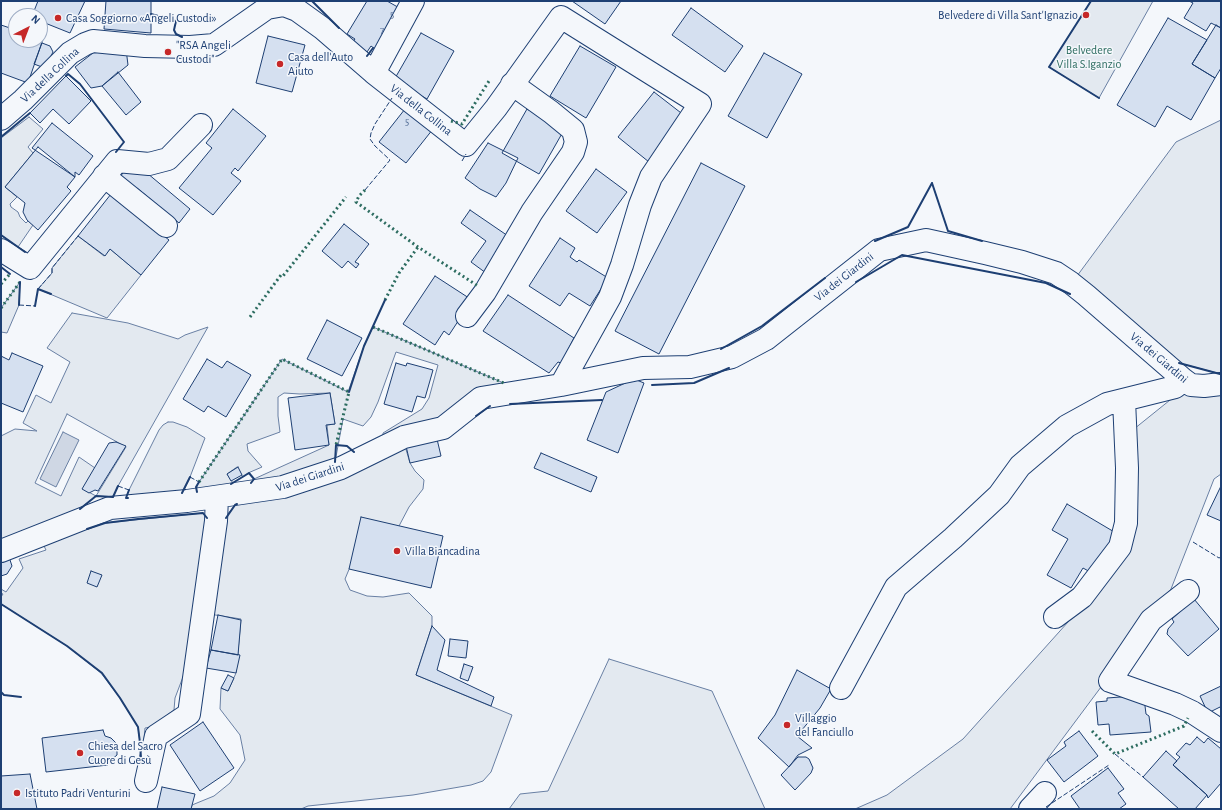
<!DOCTYPE html>
<meta charset="utf-8">
<style>
body{margin:0}
#map{position:relative;width:1222px;height:810px;overflow:hidden;background:#f4f7fb;font-family:"Alegreya Sans",sans-serif}
canvas{display:block}
.frame{position:absolute;inset:0;border:2px solid #1d3f73;pointer-events:none}
.north{position:absolute;left:8px;top:8px;width:40px;height:40px;box-sizing:border-box;background:#f4f7fb;border:1px solid #9eadc5;border-radius:50%;rotate:42deg;font-size:11px;font-weight:700;line-height:16px;text-align:center;color:#1d3f73}
.north::after{content:'';display:block;margin:auto;width:14px;height:18px;background:#c62828;clip-path:polygon(50% 0,100% 100%,50% 72%,0 100%)}
</style>
<div id="map">
<canvas width="1222" height="810"></canvas>
<div class="frame"></div>
<div class="north">N</div>
</div>
<script>
const ctx = document.querySelector('canvas').getContext('2d');
ctx.lineJoin = 'round';
function paint(path, color) { ctx.fillStyle = color; ctx.fill(path, 'evenodd'); }
const poly = rows => new Path2D(rows.map(r => 'M' + r).join(''));
function strokePath(path, color, width, dash) { ctx.strokeStyle = color; ctx.lineWidth = width; ctx.lineCap = dash ? 'butt' : 'round'; ctx.setLineDash(dash || []); ctx.stroke(path); }
function drawText(font, color, halo, rows, align = 'center') {
  ctx.font = font + ' "Alegreya Sans",sans-serif'; ctx.lineWidth = 3; ctx.setLineDash([]); ctx.textBaseline = 'middle'; ctx.strokeStyle = halo; ctx.fillStyle = color; for (const [text, x, y, turn = 0] of rows) {
    ctx.save(); ctx.translate(x, y); ctx.rotate((+turn || 0) * Math.PI / 180); ctx.textAlign = isNaN(turn) ? turn : align; if (halo) ctx.strokeText(text, 0, 0); ctx.fillText(text, 0, 0); ctx.restore();
  }
}
const green = poly([
 [1091,1,1153,1,1099,98,1049,67,1091,1],
 [29,117,43,129,28,147,33,153,5,187,17,197,10,204,11,207,18,212,20,217,26,223,28,221,33,225,18,247,1,235,1,138,29,117],
 [1221,120,1221,374,1175,362,1077,276,1176,142,1221,120],
 [78,236,104,256,110,249,141,275,107,318,38,289,52,273,52,268,78,236],
 [20,282,19,305,7,333,1,332,1,308,20,282],
 [72,313,128,323,178,339,185,335,208,327,118,486,113,497,96,496,78,510,1,542,1,436,15,429,37,431,23,423,36,395,51,403,70,362,47,348,72,313],
 [67,414,126,447,96,496,83,489,95,468,79,457,61,496,35,483,67,414],
 [373,327,506,384,437,423,383,442,383,433,422,409,429,398,438,365,396,352,378,402,371,417,363,426,343,419,335,462,252,486,251,484,254,479,329,445,327,425,335,424,330,393,300,394,284,393,278,397,278,416,280,432,247,444,248,451,262,467,248,473,243,477,237,467,227,474,233,483,224,488,197,492,197,485,282,359,348,392,364,346,373,327],
 [1180,392,1221,392,1221,474,1214,479,1171,589,1110,675,1010,809,855,809,887,795,963,739,1077,612,1132,542,1134,429,1180,392],
 [168,422,173,422,187,427,205,438,190,477,181,496,126,498,129,490,159,430,163,425,168,422],
 [405,446,410,463,415,471,424,480,423,489,409,507,399,526,350,567,345,579,350,590,367,596,383,597,409,593,432,616,432,626,416,675,512,715,491,772,483,781,471,785,413,795,308,806,301,809,191,809,192,805,214,796,230,783,245,760,240,735,220,709,221,688,228,691,236,673,241,619,209,614,223,520,235,505,405,446],
 [203,513,210,521,189,661,175,698,174,710,151,727,145,728,141,770,140,743,138,727,120,698,101,673,67,646,1,604,1,597,3,594,1,593,1,589,6,592,23,568,19,559,46,550,43,544,105,523,203,513],
 [609,659,712,691,765,809,509,809,520,794,548,791,609,659]
]);
const water = poly([
 [63,432,79,440,56,487,40,479,63,432]
]);
const building = poly([
 [38,1,85,1,70,33,40,21,40,16,32,16,38,1],
 [106,1,151,1,151,33,104,29,106,1],
 [367,1,387,1,403,10,379,52,371,46,367,52,352,43,355,39,347,34,367,1],
 [572,1,621,1,605,24,572,1],
 [1189,1,1221,1,1221,28,1211,23,1206,31,1184,18,1193,3,1189,1],
 [691,8,743,46,725,72,672,35,691,8],
 [1168,18,1207,40,1192,64,1215,78,1191,120,1167,106,1155,127,1117,105,1168,18],
 [1,25,16,30,16,40,40,40,40,38,43,39,28,83,1,73,1,25],
 [1216,25,1221,28,1221,68,1215,78,1192,64,1216,25],
 [421,33,454,51,427,99,394,80,421,33],
 [268,36,305,45,292,92,256,83,268,36],
 [42,43,50,46,53,52,49,60,42,67,34,64,42,43],
 [580,46,616,67,586,118,550,96,580,46],
 [98,49,126,49,128,65,102,86,91,88,75,67,98,49],
 [764,53,802,74,767,138,728,116,764,53],
 [118,72,141,102,126,115,102,86,118,72],
 [66,76,91,101,69,124,53,109,40,123,30,113,66,76],
 [654,92,685,116,649,162,618,137,654,92],
 [233,109,266,136,238,171,235,168,231,173,241,181,213,215,179,188,212,148,206,143,233,109],
 [405,109,433,129,406,163,379,142,405,109],
 [527,109,564,130,539,174,502,153,527,109],
 [52,123,93,156,79,175,75,172,75,177,32,148,52,123],
 [488,143,518,158,506,183,496,197,480,189,465,178,488,143],
 [38,147,75,177,67,187,71,191,38,230,27,220,23,212,25,203,5,187,38,147],
 [701,163,745,186,659,354,615,331,701,163],
 [126,169,147,173,190,209,179,223,137,188,133,192,116,182,126,169],
 [596,169,627,192,597,233,566,211,596,169],
 [111,194,169,240,141,275,110,249,105,256,78,236,111,194],
 [470,210,511,238,486,273,471,262,486,241,461,223,470,210],
 [344,224,369,244,355,262,359,264,356,268,348,261,342,268,322,251,344,224],
 [560,238,575,248,570,257,577,262,579,260,608,278,590,306,569,293,560,306,529,286,560,238],
 [435,276,472,300,449,335,444,331,435,345,403,324,435,276],
 [508,295,574,338,564,358,561,363,558,362,549,373,483,331,508,295],
 [327,320,362,338,342,376,307,359,327,320],
 [12,353,43,366,23,412,1,403,1,356,9,360,12,353],
 [207,359,222,368,227,361,251,375,226,417,208,406,204,412,183,399,207,359],
 [396,363,406,366,407,363,433,370,425,398,417,396,412,412,384,404,396,363],
 [634,379,644,383,618,453,587,440,606,392,634,379],
 [330,393,335,424,326,425,329,445,295,450,288,398,330,393],
 [437,439,441,456,410,463,406,446,437,439],
 [116,442,126,446,98,491,95,490,89,493,82,489,109,443,116,442],
 [541,453,597,477,591,492,534,468,541,453],
 [238,467,242,475,231,481,227,474,238,467],
 [1221,486,1221,521,1207,515,1221,486],
 [1067,504,1116,533,1092,573,1083,568,1071,588,1047,575,1068,539,1052,530,1067,504],
 [361,517,443,536,431,588,349,569,361,517],
 [8,554,12,566,7,574,1,576,1,556,8,554],
 [91,571,102,575,97,587,87,583,91,571],
 [1194,599,1219,629,1188,656,1167,634,1168,629,1174,622,1172,619,1194,599],
 [218,615,241,620,238,655,211,650,218,615],
 [432,626,445,640,437,670,494,697,491,706,416,675,432,626],
 [450,639,468,641,466,658,448,656,450,639],
 [211,650,240,655,236,673,206,668,211,650],
 [464,664,473,667,468,681,460,678,464,664],
 [797,670,831,689,820,708,797,736,812,748,798,755,789,767,758,738,775,715,797,670],
 [228,675,234,678,228,691,221,688,228,675],
 [1221,686,1221,710,1220,707,1208,713,1200,696,1221,686],
 [1134,696,1144,698,1146,714,1149,716,1151,732,1110,735,1109,724,1098,725,1096,702,1107,701,1107,698,1134,696],
 [203,722,234,768,200,791,170,745,203,722],
 [103,730,105,736,111,738,116,743,117,747,117,755,111,760,108,761,108,765,46,772,42,738,103,730],
 [1079,731,1098,756,1064,782,1047,760,1066,746,1064,742,1079,731],
 [1197,737,1204,743,1208,738,1221,749,1221,783,1208,798,1207,795,1173,765,1180,757,1176,754,1186,743,1190,745,1197,737],
 [1166,751,1177,761,1173,765,1207,795,1195,809,1179,809,1143,777,1166,751],
 [798,757,806,757,809,759,813,768,811,773,795,790,781,775,798,757],
 [1108,768,1124,789,1118,793,1126,804,1119,809,1080,809,1071,796,1108,768],
 [30,774,37,809,1,809,1,776,30,774],
 [162,787,195,794,191,809,157,809,162,787]
]);
const minor = poly([
 [374,73,413,1],
 [1,119,23,100,70,53,85,44,93,41,145,46,190,47,214,45,267,8,284,5,297,10,322,28,374,73,466,145,496,108,561,17,700,104,651,177,640,205,622,265,610,297,561,385],
 [104,176,166,226],
 [1,250,30,268,117,161,149,164,168,159,201,125],
 [467,316,485,292,532,212,573,152,576,142,573,130,551,112,512,84],
 [1,551,110,508,187,501,283,487,341,468,404,437,443,428,481,398,561,385,643,368,690,367,732,357,766,339,879,250,926,240,985,253,1022,262,1056,273,1071,283,1086,295,1184,380,1191,385,1204,386,1221,384],
 [1188,591,1151,620,1110,681,1175,704,1192,712,1221,731],
 [1055,617,1082,597,1120,547,1126,523,1127,468,1124,400],
 [841,688,896,587,953,538,999,495,1020,466,1067,426,1107,404,1175,387,1184,380],
 [146,781,156,736,189,714,216,521,217,497],
 [1030,809,1045,793]
]);
const hedge = poly([
 [451,121,462,124,489,81],
 [365,190,359,196,356,202,418,247,478,286],
 [1,284,10,274],
 [385,300,399,273,418,247],
 [1,308,20,282],
 [250,317,281,275,283,276,346,197],
 [373,327,506,384],
 [199,482,282,359,349,392,336,445],
 [1092,731,1115,754,1184,726,1188,718]
]);
const fence = poly([
 [462,161,466,154],
 [365,190,390,160,375,146,370,139,371,133,375,124,392,98],
 [38,289,52,273,52,268,78,236],
 [19,305,35,306],
 [190,477,199,482],
 [118,486,129,490],
 [1193,542,1219,558,1221,557],
 [1115,754,1143,777],
 [1046,807,1109,765]
]);
const wall = poly([
 [312,1,339,28],
 [1091,1,1049,67,1099,98],
 [151,14,176,21,174,30,176,34,182,37],
 [367,56,373,48],
 [66,76,68,74,80,84,124,142,116,152],
 [1,137,30,113],
 [932,183,948,231,982,241],
 [1,235,25,252],
 [875,241,908,227,932,183],
 [1,267,10,274],
 [856,282,902,255,1046,283,1070,294],
 [19,305,20,282],
 [35,306,38,289,51,294],
 [721,349,762,326,825,278],
 [1179,363,1220,374],
 [652,385,694,383,729,368],
 [349,392,364,346,385,300],
 [510,404,602,400],
 [476,416,490,406],
 [335,462,336,445,347,446,354,452],
 [231,484,249,473,254,479,251,483],
 [197,492,196,487,199,482],
 [182,493,190,477],
 [128,498,126,498,129,490],
 [80,509,96,496,113,497,118,486],
 [226,518,235,505,237,504],
 [87,529,105,523,138,519,203,513,207,518],
 [1,604,67,646,102,673,120,698,138,727,140,743,141,758],
 [1,692,4,695,21,697]
]);
const markers = [
 [1086,15,4,"#c62828"],
 [58,18,4,"#c62828"],
 [168,52,4,"#c62828"],
 [280,64,4,"#c62828"],
 [397,551,4,"#c62828"],
 [787,725,4,"#c62828"],
 [80,753,4,"#c62828"],
 [17,793,4,"#c62828"]
];
const numberNames = [
 ["5",392,15],
 ["7",382,31],
 ["5",407,122]
];
const poiNames = [
 ["Belvedere di Villa Sant'Ignazio",1078,15,"right"],
 ["Casa Soggiorno «Angeli Custodi»",66,18],
 ["\"RSA Angeli",176,45],
 ["Custodi\"",176,59],
 ["Casa dell'Auto",288,57],
 ["Aiuto",288,71],
 ["Villa Biancadina",405,551],
 ["Villaggio",795,718],
 ["del Fanciullo",795,732],
 ["Chiesa del Sacro",88,746],
 ["Cuore di Gesù",88,760],
 ["Istituto Padri Venturini",25,793]
];
const parkNames = [
 ["Belvedere",1089,50],
 ["Villa S.Iganzio",1089,64]
];
const streetNames = [
 ["Via della Collina",50,75,-43],
 ["Via della Collina",421,110,38],
 ["Via dei Giardini",844,277,-38],
 ["Via dei Giardini",1159,358,40],
 ["Via dei Giardini",310,477,-18]
];
paint(green, '#e3e9f0');
strokePath(green, '#687fa3', 1);
paint(water, '#cfd7e4');
strokePath(water, '#687fa3', 1);
paint(building, '#d5e0f0');
strokePath(building, '#1d3f73', 1);
strokePath(minor, '#1d3f73', 24);
strokePath(minor, '#f4f7fb', 22);
strokePath(hedge, '#2c6c60', 3, [2, 3]);
strokePath(fence, '#1d3f73', 1, [5, 2]);
strokePath(wall, '#1d3f73', 2);
for (const [x, y, r, color] of markers) { const dot = new Path2D(); dot.arc(x, y, r, 0, 2 * Math.PI); ctx.fillStyle = color; ctx.fill(dot); strokePath(dot, '#f4f7fb', 1.5); }
drawText('10px', '#4b6792', null, numberNames);
drawText('12px', '#1d3f73', '#f4f7fb', poiNames, 'left');
drawText('12px', '#2c6c60', '#f4f7fb', parkNames);
drawText('12px', '#1d3f73', '#f4f7fb', streetNames);
</script>
